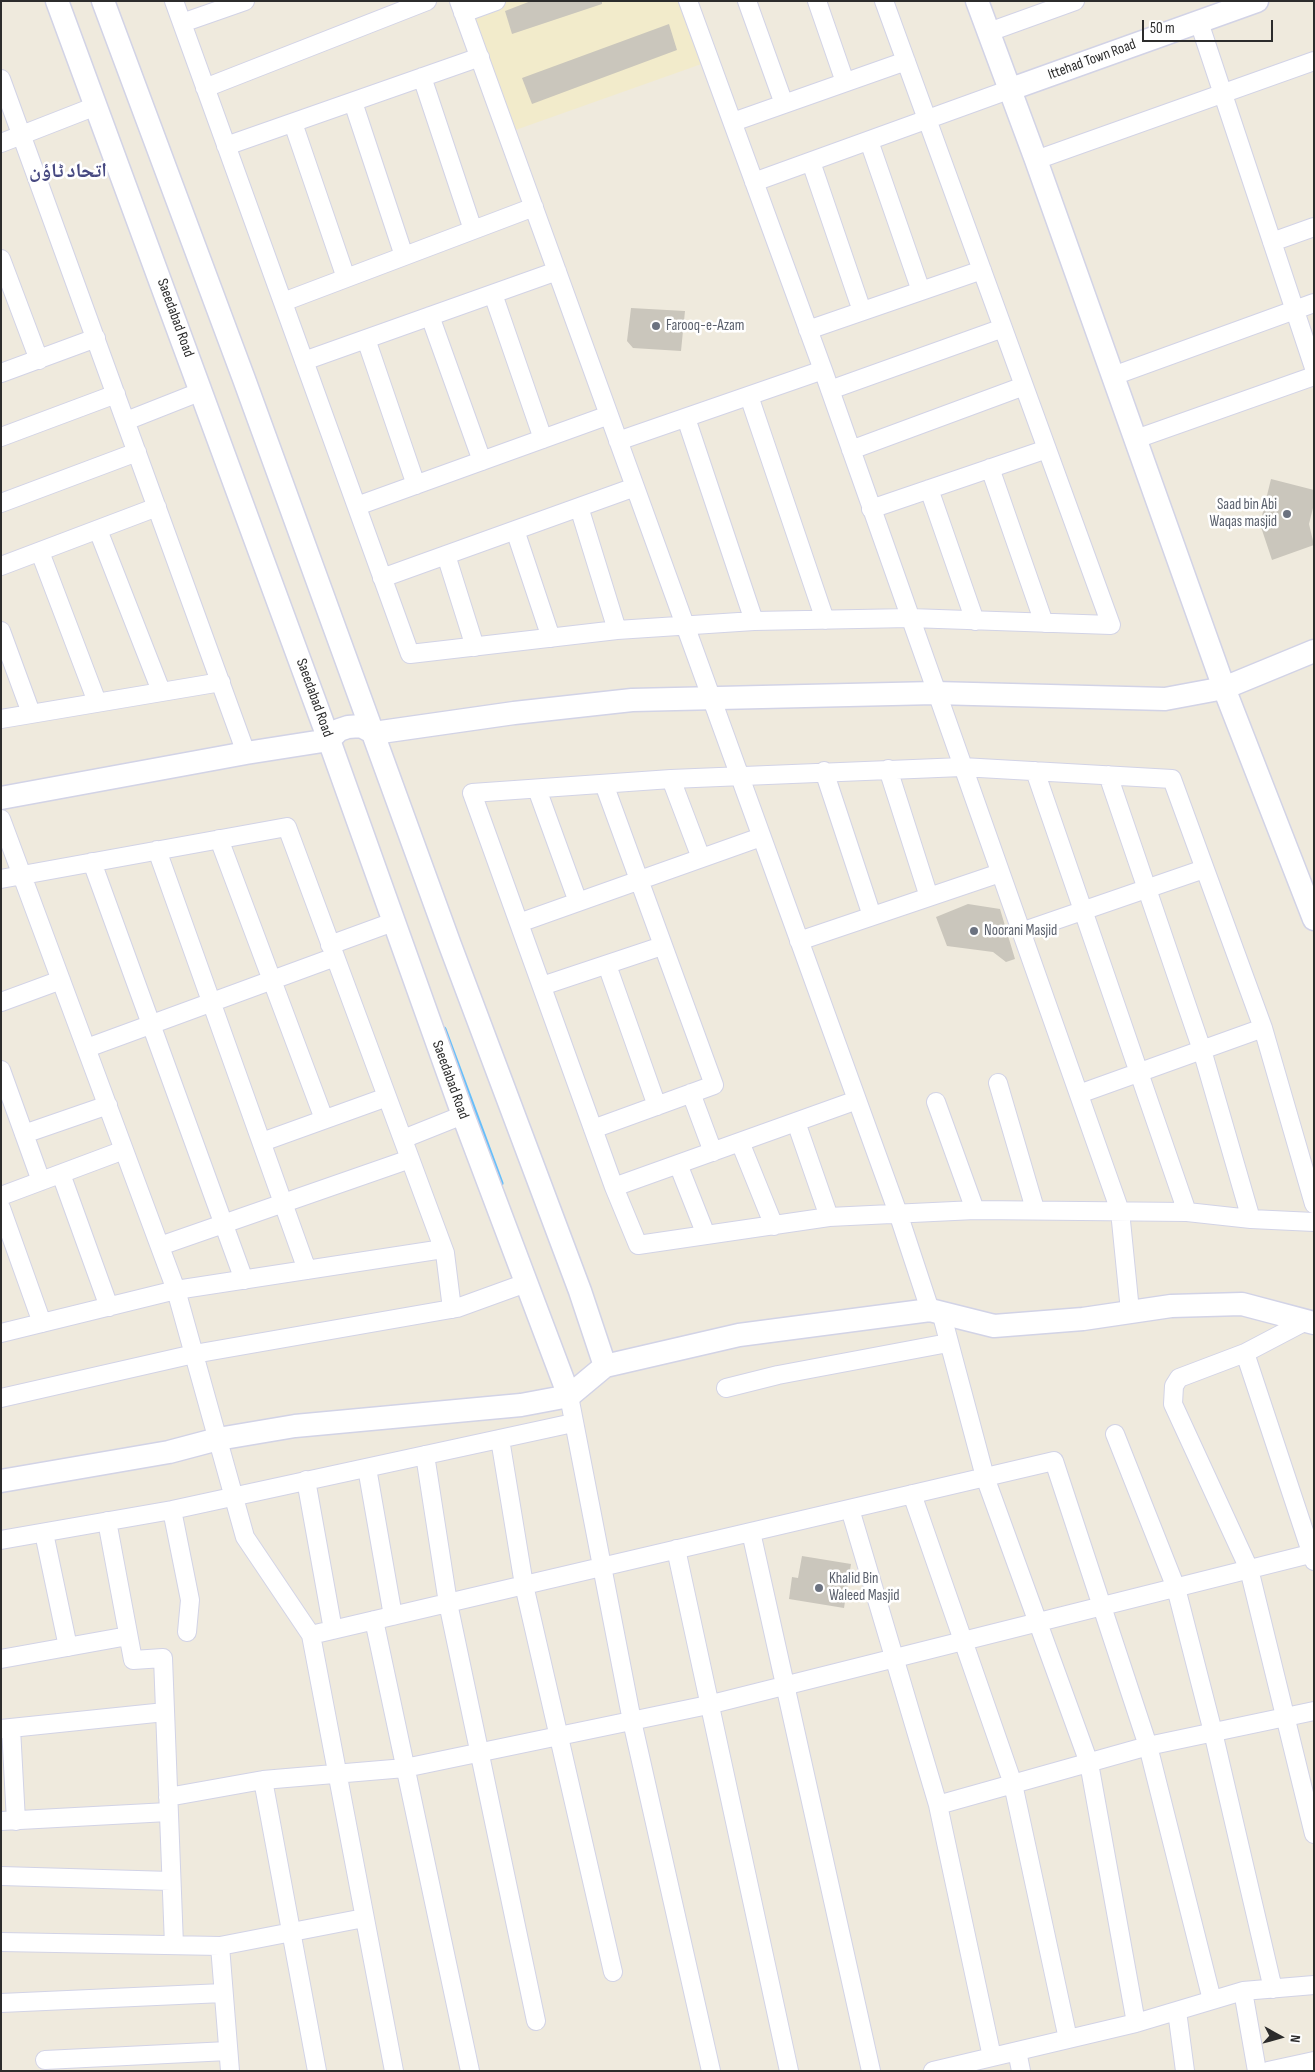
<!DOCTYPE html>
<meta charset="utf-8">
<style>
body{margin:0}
#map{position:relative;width:1315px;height:2072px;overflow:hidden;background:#efeadd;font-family:"Sofia Sans Condensed",sans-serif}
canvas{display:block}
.frame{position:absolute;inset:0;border:2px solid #2c2c2c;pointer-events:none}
.north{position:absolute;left:1255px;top:2012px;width:50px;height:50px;-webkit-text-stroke:4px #fff;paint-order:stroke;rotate:97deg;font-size:14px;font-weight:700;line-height:20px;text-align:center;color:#2c2c2c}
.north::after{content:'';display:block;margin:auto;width:18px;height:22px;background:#2c2c2c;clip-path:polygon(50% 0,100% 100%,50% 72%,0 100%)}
.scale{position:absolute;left:1142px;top:20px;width:131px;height:22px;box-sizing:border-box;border:2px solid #2c2c2c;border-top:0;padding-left:6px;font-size:15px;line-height:18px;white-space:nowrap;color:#2c2c2c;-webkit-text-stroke:4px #fff;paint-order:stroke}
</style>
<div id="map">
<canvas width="1315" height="2072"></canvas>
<div class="frame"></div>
<div class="north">N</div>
<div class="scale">50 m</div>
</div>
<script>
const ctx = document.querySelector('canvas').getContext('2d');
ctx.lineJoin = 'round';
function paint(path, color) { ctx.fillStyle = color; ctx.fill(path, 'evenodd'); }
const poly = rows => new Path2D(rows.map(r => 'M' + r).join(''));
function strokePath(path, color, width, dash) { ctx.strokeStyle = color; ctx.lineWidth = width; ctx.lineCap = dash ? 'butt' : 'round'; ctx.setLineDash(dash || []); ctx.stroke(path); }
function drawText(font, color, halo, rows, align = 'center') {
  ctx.font = font + ' "Sofia Sans Condensed","Noto Naskh Arabic",sans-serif'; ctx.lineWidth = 5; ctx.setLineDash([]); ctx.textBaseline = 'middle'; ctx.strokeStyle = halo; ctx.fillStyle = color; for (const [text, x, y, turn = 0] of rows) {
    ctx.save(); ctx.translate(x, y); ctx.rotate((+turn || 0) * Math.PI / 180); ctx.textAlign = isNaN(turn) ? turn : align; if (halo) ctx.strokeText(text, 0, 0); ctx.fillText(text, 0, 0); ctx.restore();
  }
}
const education = poly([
 [496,1,687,1,710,61,507,133,463,13]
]);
const stream = poly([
 [444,1029,501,1183]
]);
const building = poly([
 [531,1,602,1,602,4,512,34,505,11],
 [669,24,677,50,532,104,522,78],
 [631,308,685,311,681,351,633,348,627,341],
 [1271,479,1314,490,1314,504,1309,524,1314,545,1272,560,1260,524],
 [968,904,1000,909,1015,959,1006,962,993,952,947,946,936,917],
 [802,1556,851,1564,844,1608,789,1599,792,1577,798,1578]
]);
const minor = poly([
 [174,1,410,654,617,630,754,621,910,618,1111,625,884,1],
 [459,1,898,1213,930,1310],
 [688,1,823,370,1120,1211,1130,1311],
 [747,1,784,104],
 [817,1,845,82],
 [463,13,496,1],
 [1199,22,1314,368],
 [182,23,245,1],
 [989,32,1075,1],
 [422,77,473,230],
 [1,79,246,753],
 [205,88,427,1],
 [353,102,404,256],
 [733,122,906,61],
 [293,123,346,278],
 [869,141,921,291],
 [1,143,96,106],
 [226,146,480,57],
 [1036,160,1314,61],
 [811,162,862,311],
 [754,182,1011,89],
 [1272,242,1314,227],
 [1,259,39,360],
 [493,294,543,439],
 [283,302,534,207],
 [430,316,482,461],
 [808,330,982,270],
 [366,339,416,485],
 [304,361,557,271],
 [1,373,96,338],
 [1113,376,1314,303],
 [830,390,1003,328],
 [749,396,825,620],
 [686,418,754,621],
 [126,421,202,391],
 [1,437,116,394],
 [1136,439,1314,376],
 [618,441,823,370],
 [851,450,1024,386],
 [990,468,1044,623],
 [929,489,975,621],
 [1,503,137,452],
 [357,506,609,415],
 [579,507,617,630],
 [871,509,1047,449],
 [98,530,161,691],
 [515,530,551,638],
 [40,552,97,702],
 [446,555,475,647],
 [1,566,157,507],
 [382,578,635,487],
 [1,631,31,713],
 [1,719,221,682],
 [888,769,929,897],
 [824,771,872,916],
 [1035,771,1187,1212],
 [1108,775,1202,1050,1251,1219],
 [671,779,701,858],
 [537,789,578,902],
 [1,819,176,1290,245,1537,311,1635,394,2071],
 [219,839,324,1119],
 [157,850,307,1270],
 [92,862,244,1280],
 [1,879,287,827,445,1253,452,1309],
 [519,923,761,837],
 [1021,932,1204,869],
 [799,941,1000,873],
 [330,945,393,922],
 [607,965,657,1106],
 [542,986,662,946],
 [1,1002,61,980],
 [87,1048,335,957],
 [1,1070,41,1181],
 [998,1083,1035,1209],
 [691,1093,713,1152],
 [1079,1094,1263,1028],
 [936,1102,975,1210],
 [796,1122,829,1217],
 [593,1129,714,1085,604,784],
 [24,1134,108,1105],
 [403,1139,463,1115],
 [262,1142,387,1097],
 [740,1142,774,1226],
 [678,1164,706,1235],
 [61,1174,109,1307],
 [614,1187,857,1100],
 [1,1196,124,1150],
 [1314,1204,1263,1028,1172,779,962,767,671,779,472,793,614,1187,638,1245,829,1217,975,1210,1187,1212,1251,1219,1314,1222],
 [1,1208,42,1323],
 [160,1246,410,1159],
 [941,1312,985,1477,1089,1763,1136,2023],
 [1306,1321,1245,1353,1179,1378,1174,1386,1173,1404,1249,1569,1314,1834],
 [1,1333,176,1290,443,1249],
 [1245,1353,1314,1561],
 [726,1388,778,1375,948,1343],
 [569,1396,632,1721,711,2071],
 [1,1398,194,1354,457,1308,526,1283],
 [1115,1434,1176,1588,1213,1732,1273,1989],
 [500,1439,524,1585,613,1972],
 [425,1455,448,1603,536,2021],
 [367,1468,393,1616],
 [306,1480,333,1630],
 [912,1494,1013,1784,1068,2039],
 [850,1509,938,1805,992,2057],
 [172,1510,190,1600,187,1632],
 [107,1521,133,1660,163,1658,174,1945],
 [751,1532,871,2071],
 [44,1533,68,1647],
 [1,1540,172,1510,573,1423],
 [676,1549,789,2071],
 [374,1620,470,2071],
 [311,1635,1054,1461,1148,1746,1212,2000],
 [1,1659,128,1636],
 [11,1728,16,1821],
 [1,1729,165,1712],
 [263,1780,317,2071],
 [168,1797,263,1780,405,1768,708,1705,1314,1553],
 [938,1805,1148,1746,1314,1711],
 [1,1821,168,1812],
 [1,1876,171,1881],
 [1,1942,220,1946,364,1918],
 [220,1946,230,2071],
 [1243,1991,1257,2071],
 [1,2003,223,1993],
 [1177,2011,1185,2071],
 [1017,2051,1021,2071],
 [45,2060,228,2051],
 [933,2071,1136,2023,1243,1991,1314,1985],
 [1268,2071,1314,2061]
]);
const tertiary = poly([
 [57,1,329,740,463,1115,569,1396],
 [103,1,244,379,450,945,580,1291,605,1366],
 [977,1,1036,160,1224,688,1314,919],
 [1011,89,1257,1],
 [1,798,246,753,329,740,339,730,348,727,361,726,374,733,514,713,632,700,935,693,1165,699,1224,688,1314,651],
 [1,1481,169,1452,218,1439,295,1426,521,1405,569,1396,605,1366,739,1335,930,1310,994,1326,1083,1319,1171,1306,1242,1304,1314,1323]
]);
const markers = [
 [656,326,5,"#6b7280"],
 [1287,514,5,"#6b7280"],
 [974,931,5,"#6b7280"],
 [819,1588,5,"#6b7280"]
];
const streetNames = [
 ["Ittehad Town Road",1092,60,-20],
 ["Saeedabad Road",175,318,70],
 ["Saeedabad Road",314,698,70],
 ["Saeedabad Road",450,1080,70]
];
const worshipNames = [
 ["Farooq-e-Azam",666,326],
 ["Saad bin Abi",1277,505,"right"],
 ["Waqas masjid",1277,522,"right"],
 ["Noorani Masjid",984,931],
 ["Khalid Bin",829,1579],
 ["Waleed Masjid",829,1596]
];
const districtNames = [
 ["اتحاد ٹاؤن",68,172]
];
paint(education, '#f2ebcb');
strokePath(stream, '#67befa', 5);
paint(building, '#cac6bc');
strokePath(minor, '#d2d3e6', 20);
strokePath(tertiary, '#d2d3e6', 25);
strokePath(minor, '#fff', 18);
strokePath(tertiary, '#fff', 22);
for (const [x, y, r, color] of markers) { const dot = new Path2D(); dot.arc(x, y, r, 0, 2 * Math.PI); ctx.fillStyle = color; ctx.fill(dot); strokePath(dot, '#fff', 2); }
drawText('15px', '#2c2c2c', '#fff', streetNames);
drawText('15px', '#5b616d', '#fff', worshipNames, 'left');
drawText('bold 20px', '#474981', '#fff', districtNames);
</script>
